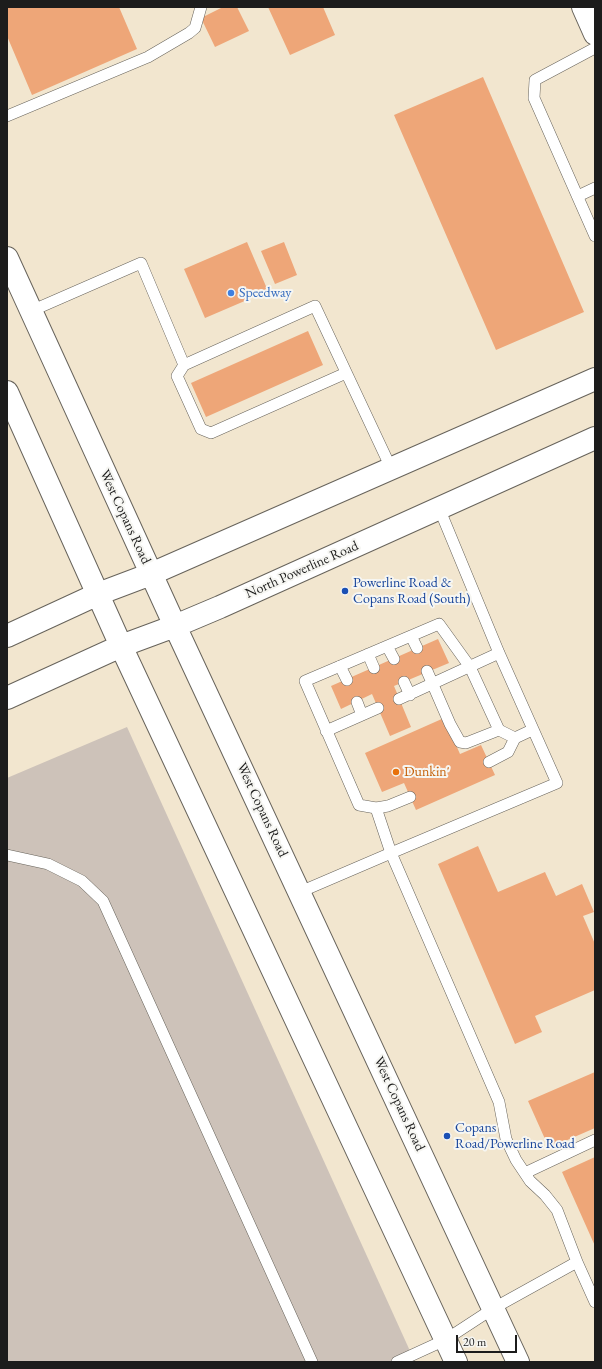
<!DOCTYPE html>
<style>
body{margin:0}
#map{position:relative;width:602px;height:1369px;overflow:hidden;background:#f2e6cf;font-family:"EB Garamond",serif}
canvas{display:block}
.frame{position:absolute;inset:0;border:8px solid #1c1c1c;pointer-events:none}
.scale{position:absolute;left:456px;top:1335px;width:61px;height:18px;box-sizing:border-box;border:2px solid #1c1c1c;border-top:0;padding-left:5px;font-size:12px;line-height:14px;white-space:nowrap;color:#1c1c1c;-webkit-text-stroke:3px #f6f6f2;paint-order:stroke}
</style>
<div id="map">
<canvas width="602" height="1369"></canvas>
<div class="frame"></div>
<div class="scale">20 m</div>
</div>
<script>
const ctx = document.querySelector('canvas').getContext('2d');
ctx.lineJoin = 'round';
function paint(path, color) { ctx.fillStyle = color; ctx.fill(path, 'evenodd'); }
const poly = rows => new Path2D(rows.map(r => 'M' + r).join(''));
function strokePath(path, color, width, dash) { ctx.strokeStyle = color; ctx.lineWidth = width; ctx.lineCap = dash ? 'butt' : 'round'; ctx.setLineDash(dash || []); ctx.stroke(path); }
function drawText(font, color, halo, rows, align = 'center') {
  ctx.font = font + ' "EB Garamond",serif'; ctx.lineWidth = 4; ctx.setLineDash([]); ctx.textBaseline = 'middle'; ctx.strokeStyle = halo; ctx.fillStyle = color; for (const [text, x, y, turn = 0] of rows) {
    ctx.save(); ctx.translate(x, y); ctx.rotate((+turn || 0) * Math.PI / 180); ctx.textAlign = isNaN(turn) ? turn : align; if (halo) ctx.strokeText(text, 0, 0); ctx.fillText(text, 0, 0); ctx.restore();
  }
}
const industrial = poly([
 [127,727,415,1362,7,1362,7,778]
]);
const building = poly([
 [7,7,119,7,137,49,32,95,7,36],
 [223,7,237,7,249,31,215,47,201,18],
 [268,7,323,7,335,35,290,55],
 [483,77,584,312,496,350,394,115],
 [247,242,268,291,205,318,184,269],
 [284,242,297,275,275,284,261,251],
 [308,331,323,365,206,417,191,383],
 [438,639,449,663,394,686,411,727,390,736,372,694,341,709,331,686],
 [444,718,460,754,481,745,495,775,416,810,404,783,382,792,365,753],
 [478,846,498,892,545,872,556,896,582,884,594,912,583,916,595,944,595,990,535,1016,542,1032,515,1044,438,864],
 [595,1072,595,1128,549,1148,528,1101],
 [595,1157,595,1246,562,1172]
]);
const lane = poly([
 [595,48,535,80,534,98,595,236],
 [7,116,148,57,189,33,195,28,201,7],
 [578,196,595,188],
 [31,311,141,263,184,365,315,306,391,468],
 [184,365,177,376,201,429,211,433,346,373],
 [411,636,417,648],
 [387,646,394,659],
 [368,654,374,668],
 [340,666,347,680],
 [427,671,450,724,460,742,466,743,499,730,515,738],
 [404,682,410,695],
 [399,699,499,653],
 [357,702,362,715],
 [499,730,470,667,439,624,305,681,359,805,376,808,391,853,499,1102,506,1139,516,1160,530,1181,545,1195,557,1210,577,1262],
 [326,731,378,708],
 [489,762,508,752,515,738,532,730],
 [376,808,388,806,410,797],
 [7,855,48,864,82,881,103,901,312,1362],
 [300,892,391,853,557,783,499,653,439,508],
 [525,1173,595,1140],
 [397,1362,445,1340,494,1308,577,1262,595,1302]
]);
const street = poly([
 [583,7,595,34]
]);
const secondary = poly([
 [7,258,175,626,518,1362],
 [7,392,121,646,456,1362],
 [7,636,98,594,151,574,595,379],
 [7,698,121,646,175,626,220,607,595,438]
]);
const markers = [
 [231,293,4,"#3f7fe0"],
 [345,591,4,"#1a4fb4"],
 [396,772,4,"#e8710a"],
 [447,1136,4,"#1a4fb4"]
];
const shopNames = [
 ["Speedway",239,293]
];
const streetNames = [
 ["West Copans Road",125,517,65],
 ["North Powerline Road",302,570,-24],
 ["West Copans Road",262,810,65],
 ["West Copans Road",399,1104,65]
];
const transitNames = [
 ["Powerline Road &",353,583],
 ["Copans Road (South)",353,599],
 ["Copans",455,1128],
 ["Road/Powerline Road",455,1144]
];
const foodNames = [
 ["Dunkin'",404,772]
];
paint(industrial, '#cdc2b9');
paint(building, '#eea678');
strokePath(lane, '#67635b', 12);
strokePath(street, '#67635b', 24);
strokePath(secondary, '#67635b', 24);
strokePath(lane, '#fff', 11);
strokePath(street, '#fff', 22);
strokePath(secondary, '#fff', 22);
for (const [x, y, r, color] of markers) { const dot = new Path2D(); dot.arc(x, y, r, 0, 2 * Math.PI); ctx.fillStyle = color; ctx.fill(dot); strokePath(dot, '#f6f6f2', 1.5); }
drawText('14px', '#366cbe', '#f6f6f2', shopNames, 'left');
drawText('14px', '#1c1c1c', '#f6f6f2', streetNames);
drawText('14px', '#164399', '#f6f6f2', transitNames, 'left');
drawText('14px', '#c56008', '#f6f6f2', foodNames, 'left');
</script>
